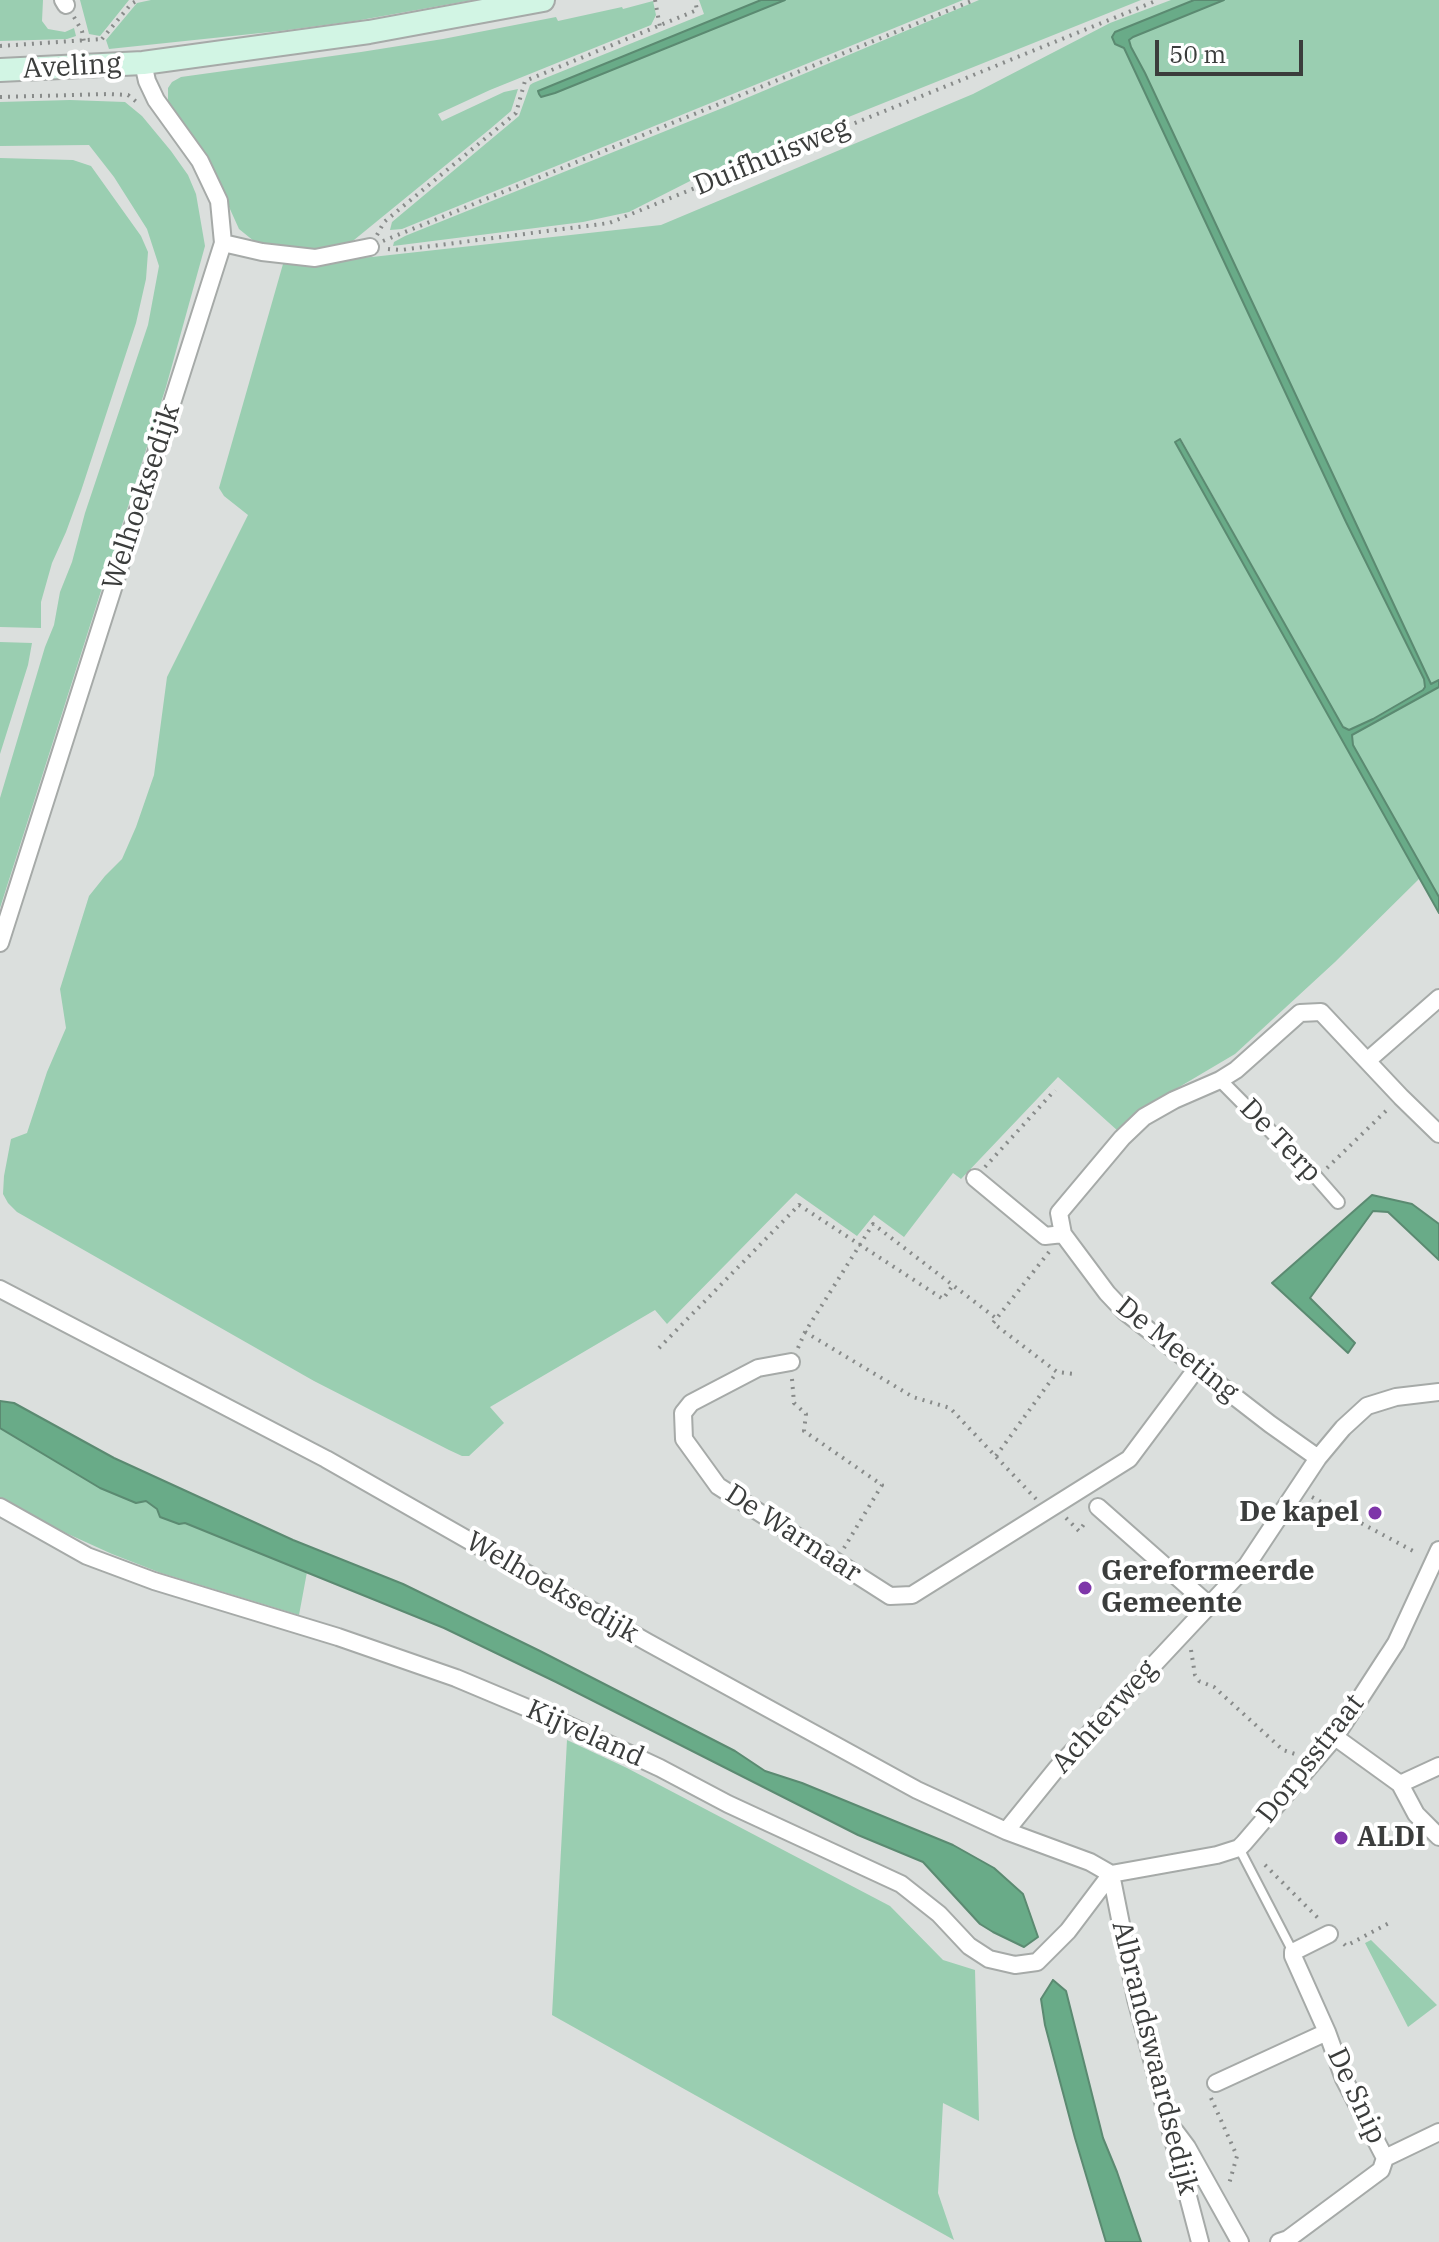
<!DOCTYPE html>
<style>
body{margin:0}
#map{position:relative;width:1439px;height:2242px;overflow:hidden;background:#dbdfdd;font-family:"IBM Plex Serif",serif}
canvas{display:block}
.scale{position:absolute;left:1155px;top:40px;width:148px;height:36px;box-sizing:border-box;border:4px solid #3b3d3c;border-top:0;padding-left:10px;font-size:24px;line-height:28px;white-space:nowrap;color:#3b3d3c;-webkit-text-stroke:6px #fff;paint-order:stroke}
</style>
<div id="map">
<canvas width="1439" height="2242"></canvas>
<div class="scale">50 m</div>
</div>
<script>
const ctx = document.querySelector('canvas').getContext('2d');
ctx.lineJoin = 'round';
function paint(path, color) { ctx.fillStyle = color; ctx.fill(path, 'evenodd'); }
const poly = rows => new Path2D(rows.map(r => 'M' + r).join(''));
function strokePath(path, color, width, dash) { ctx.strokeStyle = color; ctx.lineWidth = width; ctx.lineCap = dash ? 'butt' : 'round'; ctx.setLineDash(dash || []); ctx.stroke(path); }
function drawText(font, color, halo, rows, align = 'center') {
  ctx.font = font + ' "IBM Plex Serif",serif'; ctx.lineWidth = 8; ctx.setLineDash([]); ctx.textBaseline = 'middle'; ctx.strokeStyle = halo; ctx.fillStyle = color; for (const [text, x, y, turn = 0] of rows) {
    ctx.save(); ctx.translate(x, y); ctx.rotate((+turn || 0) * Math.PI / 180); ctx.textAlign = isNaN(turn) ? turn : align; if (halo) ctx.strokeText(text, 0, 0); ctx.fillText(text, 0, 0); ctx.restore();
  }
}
const green = poly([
 [0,0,43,0,42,21,48,29,65,32,74,28,76,36,67,39,0,41],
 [80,0,129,0,100,36,89,34],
 [151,0,473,0,355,21,280,31,109,49,106,40,137,3],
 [699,0,761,0,538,91,541,97,785,0,963,0,402,229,390,230,392,222,519,116,530,85,533,83,704,14],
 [979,0,1141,0,696,178,629,212,583,222,393,246,394,242,405,236,730,105],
 [1171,0,1194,0,1115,32,1115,44,1124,48,1346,522,1424,679,1425,687,1423,690,1373,719,1349,730,1343,727,1181,439,1175,442,1420,878,1335,962,1235,1054,1142,1109,1118,1131,1058,1077,961,1179,953,1173,904,1237,874,1215,857,1236,796,1193,667,1324,655,1310,490,1407,504,1423,469,1456,462,1456,449,1450,314,1381,17,1212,8,1203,3,1194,4,1176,11,1139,27,1133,47,1072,66,1028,60,989,89,896,105,876,122,859,136,827,154,775,167,677,248,515,224,496,219,488,285,257,321,260,372,257,661,225,973,94,1110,23],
 [1224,0,1439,0,1439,680,1431,685,1145,73,1131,47,1129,40,1133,37],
 [653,1,656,15,651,25,490,90,438,114,442,121,504,92,518,89,511,111,490,129,354,240,342,248,327,253,260,246,239,229,211,167,168,101,168,88,172,82,181,77,361,52,443,39,556,17,558,21,622,7,623,9],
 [70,100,125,102,142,116,171,151,188,175,196,194,205,246,166,387,0,908,0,798,45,647,54,625,60,592,72,562,85,513,148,325,159,266,147,229,114,177,89,145,0,146,0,102],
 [0,158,73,160,91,166,141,236,148,252,146,279,136,323,81,491,66,532,52,563,41,602,41,628,0,627],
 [0,642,32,643,28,665,0,754],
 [1439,687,1439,897,1353,745,1352,734],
 [0,1428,100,1488,146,1501,179,1524,185,1523,307,1572,299,1615,161,1573,112,1554,46,1524,0,1499],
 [567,1740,627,1768,890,1906,943,1960,975,1970,979,2121,943,2103,938,2193,954,2240,552,2015],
 [1371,1940,1437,2005,1408,2027,1365,1943]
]);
const water = poly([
 [761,0,785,0,555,93,541,97,539,94,538,91,761,0],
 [1194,0,1224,0,1133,37,1129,40,1131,47,1145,73,1431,684,1439,680,1439,687,1352,735,1353,745,1439,897,1439,913,1175,442,1180,439,1343,727,1349,730,1373,719,1423,690,1425,687,1424,679,1346,522,1124,48,1115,44,1112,37,1115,32,1194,0],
 [1372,1195,1412,1204,1439,1224,1439,1260,1388,1212,1373,1211,1310,1298,1355,1343,1348,1353,1272,1283,1372,1195],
 [0,1401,14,1403,114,1458,293,1540,403,1584,540,1651,735,1751,765,1771,802,1783,953,1845,994,1868,1023,1894,1038,1937,1024,1947,993,1932,980,1924,923,1862,858,1835,556,1682,444,1628,217,1536,185,1523,179,1524,160,1517,157,1509,146,1501,136,1503,100,1488,0,1428,0,1401],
 [1053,1980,1066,1991,1103,2138,1117,2172,1141,2242,1106,2242,1075,2138,1045,2025,1041,1999,1053,1980]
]);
const path = poly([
 [655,0,660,27],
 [74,17,82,31,84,42],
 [102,39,131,4,138,0],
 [0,46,102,39],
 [0,97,109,94,128,95,139,104],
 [377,235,384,222,516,113,525,81,697,10,695,0],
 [383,241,974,0],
 [388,249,401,250,609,223,1158,0],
 [985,1167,1055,1090],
 [1327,1168,1390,1107],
 [1049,1252,993,1323,1057,1372,1075,1374],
 [805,1332,913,1397,950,1408,1036,1499],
 [659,1348,799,1205,943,1299,953,1285],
 [798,1348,805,1332,873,1224,997,1319],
 [792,1379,794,1403,806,1414,804,1431,882,1485,844,1548],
 [996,1456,1057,1372],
 [1312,1497,1417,1553],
 [1066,1518,1079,1531,1087,1520],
 [1191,1650,1195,1675,1199,1681,1214,1687,1283,1750,1298,1755],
 [1265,1865,1321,1921],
 [1344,1944,1346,1946,1391,1922],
 [1211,2098,1237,2156,1229,2184,1230,2187]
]);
const service = poly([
 [1239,1848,1293,1952]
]);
const pedestrian = poly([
 [1220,1080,1317,1178,1338,1202]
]);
const minor = poly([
 [63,0,66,5],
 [223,243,262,252,315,258,370,247],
 [0,943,223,243,219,201,200,161,156,100,147,81,143,63],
 [1367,1061,1439,998],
 [975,1178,1045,1236,1063,1234,1107,1293,1124,1311,1270,1424,1318,1458],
 [1063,1234,1059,1213,1122,1138,1144,1117,1174,1100,1220,1080,1236,1070,1300,1013,1321,1012,1401,1097,1439,1134],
 [0,1289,326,1459,647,1642,917,1790,1006,1831,1090,1862,1111,1874],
 [791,1362,758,1368,691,1403,683,1413,684,1439,718,1486,890,1596,912,1595,1129,1459,1197,1368],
 [0,1507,87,1556,154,1581,338,1637,456,1678,568,1725,660,1768,728,1804,901,1884,939,1914,969,1946,989,1959,1015,1965,1037,1962,1068,1931,1111,1874],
 [1098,1507,1209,1605],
 [1335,1737,1400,1784,1416,1814,1439,1837],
 [1400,1784,1439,1766],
 [1006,1831,1057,1768,1247,1565,1318,1458,1343,1428,1367,1406,1396,1397,1439,1392],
 [1111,1874,1217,1855,1239,1848,1244,1843,1335,1737,1396,1643,1439,1550],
 [1111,1874,1136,1999,1200,2242],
 [1329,1934,1293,1952,1293,1956,1327,2032,1344,2079,1385,2158,1439,2132],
 [1216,2083,1327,2032],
 [1175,2131,1187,2147,1240,2242],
 [1279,2242,1288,2239,1381,2170,1385,2158]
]);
const secondary = poly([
 [0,70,143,63,369,32,543,0]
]);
const markers = [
 [1375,1513,8,"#7e36a9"],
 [1085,1588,8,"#7e36a9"],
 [1341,1838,8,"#7e36a9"]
];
const streetNames = [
 ["Aveling",72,67,-3],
 ["Duifhuisweg",772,157,-22],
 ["Welhoeksedijk",142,497,-72],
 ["De Terp",1280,1141,46],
 ["De Meeting",1177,1350,39],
 ["De Warnaar",793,1534,33],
 ["Welhoeksedijk",552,1588,30],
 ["Achterweg",1105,1717,-48],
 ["Kijveland",585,1734,24],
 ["Dorpsstraat",1311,1759,-52],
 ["Albrandswaardsedijk",1154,2058,76],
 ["De Snip",1356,2096,65]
];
const poiNames = [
 ["De kapel",1359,1513,"right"],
 ["Gereformeerde",1101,1572],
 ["Gemeente",1101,1604],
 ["ALDI",1357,1838]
];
paint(green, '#9aceb1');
paint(water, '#69ab88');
strokePath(water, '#5b8a71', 2);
strokePath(service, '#a6aaa8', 12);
strokePath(pedestrian, '#a6aaa8', 16);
strokePath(minor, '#a6aaa8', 20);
strokePath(secondary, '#a6aaa8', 26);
strokePath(path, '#888b8a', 4, [2, 6]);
strokePath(service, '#fff', 8);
strokePath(pedestrian, '#fff', 12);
strokePath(minor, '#fff', 16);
strokePath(secondary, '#d2f5e4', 22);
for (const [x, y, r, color] of markers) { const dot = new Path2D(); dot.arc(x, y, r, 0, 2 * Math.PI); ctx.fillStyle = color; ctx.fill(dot); strokePath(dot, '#fff', 3); }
drawText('28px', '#3b3d3c', '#fff', streetNames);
drawText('bold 28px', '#3b3d3c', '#fff', poiNames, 'left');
</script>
